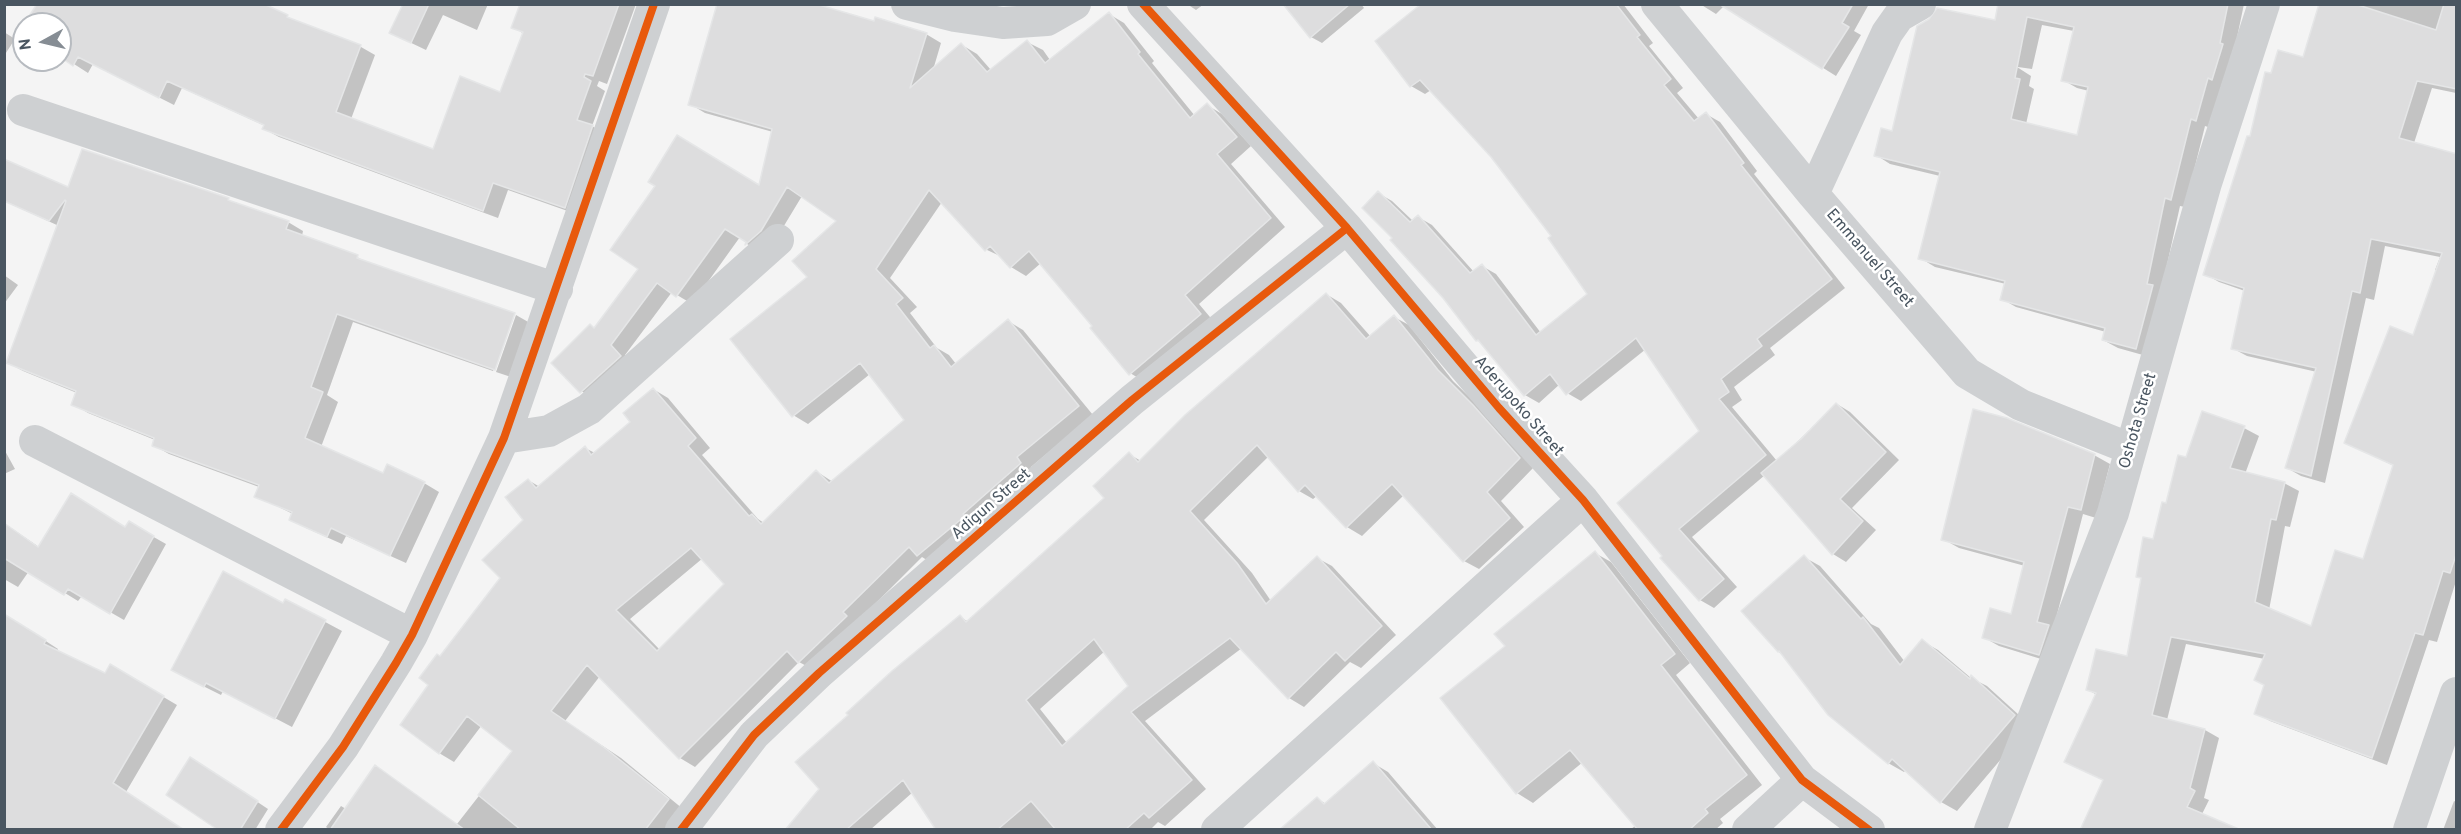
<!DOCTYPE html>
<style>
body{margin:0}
#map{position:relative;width:2461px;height:834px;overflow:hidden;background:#f4f4f4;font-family:Overpass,sans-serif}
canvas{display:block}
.frame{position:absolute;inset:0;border:6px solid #4a5661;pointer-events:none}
.north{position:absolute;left:12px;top:12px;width:60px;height:60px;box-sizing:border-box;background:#fff;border:2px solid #b7bbc0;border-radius:50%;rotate:262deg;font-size:16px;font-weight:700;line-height:24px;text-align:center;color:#4a5661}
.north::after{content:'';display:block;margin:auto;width:21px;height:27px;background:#868d94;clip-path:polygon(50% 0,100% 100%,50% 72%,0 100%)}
</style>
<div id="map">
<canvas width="2461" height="834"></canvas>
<div class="frame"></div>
<div class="north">N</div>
</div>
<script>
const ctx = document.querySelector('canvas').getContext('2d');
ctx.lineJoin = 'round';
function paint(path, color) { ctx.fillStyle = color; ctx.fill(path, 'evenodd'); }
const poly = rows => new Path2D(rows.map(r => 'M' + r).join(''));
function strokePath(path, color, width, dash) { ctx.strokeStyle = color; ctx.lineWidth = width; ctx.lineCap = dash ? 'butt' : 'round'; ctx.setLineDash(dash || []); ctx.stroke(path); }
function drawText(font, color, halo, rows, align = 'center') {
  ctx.font = font + ' Overpass,sans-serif'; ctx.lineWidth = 5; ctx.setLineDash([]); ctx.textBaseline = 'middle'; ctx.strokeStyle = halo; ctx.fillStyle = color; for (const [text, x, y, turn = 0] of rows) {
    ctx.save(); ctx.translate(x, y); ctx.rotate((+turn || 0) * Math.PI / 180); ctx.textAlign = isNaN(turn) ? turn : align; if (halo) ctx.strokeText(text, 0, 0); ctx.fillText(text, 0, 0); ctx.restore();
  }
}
const shadow = poly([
 [260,4,299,23,361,47,375,55,351,119,434,151,501,93,524,34,513,27,522,4,636,4,607,84,599,81,597,86,605,91,592,126,607,135,579,215,508,190,498,218,279,137,264,129,265,126,182,88,174,105,93,64,88,73,60,55,60,24,26,24],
 [404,4,488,4,477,30,443,15,426,50,405,40],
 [1187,4,1204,4,1196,10],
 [1299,4,1361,4,1364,8,1322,43,1311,37],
 [1423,4,1623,4,1653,43,1649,46,1683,88,1677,93,1699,119,1706,114,1720,122,1757,171,1754,174,1845,288,1770,348,1775,355,1734,387,1742,400,1732,407,1777,461,1837,404,1850,412,1899,460,1852,508,1876,530,1846,562,1833,554,1765,475,1692,537,1737,587,1714,608,1700,600,1662,558,1701,431,1646,349,1581,401,1567,393,1560,384,1539,403,1525,395,1483,344,1477,340,1378,193,1392,201,1413,221,1418,217,1432,225,1474,272,1482,266,1496,274,1541,333,1589,294,1553,236,1493,156,1431,90,1425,94,1411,86,1377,41],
 [1700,4,1869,4,1854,31,1861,35,1836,76,1724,6,1716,14],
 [2009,4,2244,4,2234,52,2211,128,2205,126,2185,207,2180,206,2161,292,2150,357,2118,348,2103,340,2106,332,2016,307,2002,299,2006,284,1935,267,1920,258,1940,176,1890,164,1876,155,1893,133,2017,67,2031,76,2029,86,2034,89,2026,124,2079,137,2089,91,2077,88,2063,80,2074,31,2042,25,2032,69,2018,67,2005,59],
 [2321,4,2456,4,2456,93,2432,88,2414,143,2456,155,2456,581,2437,642,2429,640,2387,765,2270,721,2255,713,2265,685,2265,659,2186,644,2167,720,2205,730,2219,738,2204,798,2209,800,2202,814,2241,830,2081,830,2105,781,2066,762,2097,695,2088,690,2128,658,2142,579,2138,576,2154,541,2203,413,2244,428,2259,436,2245,474,2284,483,2299,491,2290,527,2285,526,2269,610,2312,628,2364,561,2394,466,2346,443,2414,337,2437,271,2435,270,2440,257,2385,246,2374,300,2366,298,2325,483,2301,476,2287,468,2317,372,2247,356,2232,348,2245,291,2219,282,2205,274,2272,75,2304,59],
 [1109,14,1124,23,1154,61,1152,63,1195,116,1207,105,1222,114,1251,146,1231,164,1285,227,1199,304,1215,323,1145,382,1130,373,1094,326,1041,263,1026,276,1011,267,1002,257,985,249,942,202,890,278,917,307,910,313,937,348,949,355,956,364,1008,321,1023,330,1093,415,1031,467,1035,472,933,564,922,557,857,622,814,670,799,662,695,767,680,758,600,676,565,721,621,758,683,809,667,830,330,830,326,827,341,806,346,809,376,767,457,824,514,751,482,725,454,762,439,753,430,685,441,657,502,578,525,520,528,480,540,487,585,448,595,453,632,422,653,389,668,398,710,448,702,455,758,519,764,523,816,471,833,482,906,420,870,374,808,424,793,415,809,278,839,220,802,196,776,239,761,252,747,244,748,241,740,237,692,304,672,292,625,355,635,365,596,400,581,391,595,329,760,187,773,132,705,113,690,104,875,23,926,34,941,43,933,70,962,45,977,54,991,70,1027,42,1043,50,1050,60],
 [703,558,726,584,660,650,630,619],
 [4,32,15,39,4,56],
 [83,151,229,200,239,206,288,222,303,231,302,236,357,257,370,264,515,315,513,315,493,371,353,322,327,395,338,402,321,447,383,475,424,483,439,492,406,563,346,536,342,544,306,528,291,519,293,514,256,496,259,487,169,454,153,445,155,440,88,413,73,404,77,393,23,371,8,363,59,226,4,201,4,161,69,189],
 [4,275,18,285,4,304],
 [1326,294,1341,303,1371,337,1394,317,1409,325,1453,381,1488,415,1534,467,1501,501,1524,527,1479,569,1464,561,1404,495,1362,536,1347,527,1317,496,1313,499,1299,491,1269,456,1204,520,1252,573,1271,601,1317,558,1332,566,1396,635,1361,668,1350,662,1304,707,1289,698,1242,648,1145,721,1206,789,1165,826,1158,822,1150,830,937,830,913,792,870,830,787,830,960,617,969,622,1107,498,1129,454,1141,461],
 [1105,651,1130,686,1067,743,1040,709],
 [516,315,530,323,511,377,496,372],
 [4,449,15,469,4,474],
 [2094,455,2110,464,2096,518,2083,514,2053,630,2054,663,1999,646,1983,637,2012,616,2025,566,1959,548,1943,539],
 [4,523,39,547,126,529,129,523,166,544,124,620,82,596,78,601,29,571,18,587,4,579],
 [1595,553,1611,562,1690,663,1676,675,1762,785,1720,819,1723,823,1715,830,1630,830,1636,825,1583,762,1533,803,1517,793,1442,699,1507,647],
 [1804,557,1820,566,1871,624,1879,628,1905,662,1922,641,1938,650,1971,678,1987,686,2030,725,1957,811,1941,802,1906,770,1904,772,1888,763,1778,651],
 [286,601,342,631,292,727,223,691,221,695,189,679,284,605],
 [18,623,58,649,57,651,106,675,111,666,177,705,126,792,176,825,173,830,4,830],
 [1373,763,1388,772,1438,830,1282,830,1318,799,1326,804],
 [202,765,268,809,255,830,221,830],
 [2454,801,2456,802,2456,830,2443,830]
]);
const building = poly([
 [37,4,264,4,288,15,287,17,361,45,336,112,433,149,460,76,500,92,523,32,511,28,520,4,619,4,593,76,585,74,584,77,591,81,577,120,593,125,565,208,493,183,483,211,262,129,264,125,167,81,159,98,78,57,73,66,60,57,60,24,24,24,24,33,20,30,37,4],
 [403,4,429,4,411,43,389,33,403,4],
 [717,4,816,4,874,21,875,17,927,33,910,88,961,43,987,72,1027,40,1045,63,1109,12,1140,52,1138,54,1190,118,1207,103,1237,137,1217,154,1271,218,1185,295,1201,314,1129,375,1090,328,1092,326,1029,251,1010,268,990,246,985,251,929,190,876,269,903,298,896,304,930,348,934,345,951,367,1008,319,1079,406,1017,457,1021,463,963,514,965,516,917,556,909,547,843,612,847,616,798,663,787,651,679,759,587,665,551,711,605,748,669,799,645,830,521,830,478,795,512,751,467,716,439,754,400,725,428,685,419,678,437,654,440,656,500,578,482,560,523,520,505,497,528,479,536,488,585,446,591,455,630,422,623,413,653,388,696,438,688,446,749,516,752,514,761,524,816,470,829,483,904,420,860,363,792,417,730,339,807,277,792,261,836,221,787,187,761,231,745,245,746,242,725,229,676,297,657,283,611,345,621,356,580,393,551,363,590,324,594,328,638,269,610,250,655,186,648,182,677,135,759,185,772,129,688,105,717,4],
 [691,548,724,584,657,651,616,610,691,548],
 [1283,4,1350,4,1310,38,1283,4],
 [1421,4,1616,4,1640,35,1637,37,1671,79,1664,85,1694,121,1706,112,1744,163,1741,165,1832,279,1757,339,1762,346,1721,379,1729,392,1719,399,1766,455,1679,529,1724,579,1699,601,1660,558,1662,556,1617,503,1699,431,1636,338,1566,395,1550,374,1524,396,1478,340,1476,341,1443,298,1390,240,1392,238,1362,208,1378,191,1410,222,1418,215,1470,273,1482,264,1536,335,1587,294,1548,238,1551,236,1491,157,1420,80,1410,87,1375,41,1421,4],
 [1719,4,1853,4,1842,23,1849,27,1822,69,1719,4],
 [1998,4,2228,4,2220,43,2223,44,2212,80,2208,78,2196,121,2191,119,2171,200,2165,198,2147,284,2153,285,2136,349,2102,340,2105,328,2000,300,2005,281,1918,259,1940,172,1874,156,1881,128,1892,131,1917,26,1929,19,1937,8,1995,20,1998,4],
 [2027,17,2074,27,2061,81,2088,87,2077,135,2011,119,2020,79,2015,78,2027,17],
 [2319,4,2355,4,2436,30,2444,4,2457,4,2457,89,2417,81,2399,138,2457,154,2457,552,2450,573,2443,571,2423,635,2415,633,2372,758,2254,714,2264,685,2254,680,2265,654,2171,637,2152,715,2205,729,2190,788,2195,791,2187,807,2241,830,2080,830,2103,780,2064,762,2096,693,2086,690,2096,649,2127,656,2141,578,2136,577,2143,537,2153,539,2162,502,2166,503,2178,455,2186,457,2202,411,2245,426,2230,468,2285,482,2276,520,2271,519,2255,602,2311,626,2335,550,2363,559,2393,465,2344,443,2390,326,2413,335,2442,253,2371,239,2360,293,2352,291,2311,476,2285,468,2316,368,2231,349,2244,288,2203,275,2247,136,2250,136,2265,72,2271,73,2278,50,2303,57,2319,4],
 [82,149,229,198,228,200,289,221,286,229,358,255,357,258,515,313,495,370,337,314,311,387,323,392,305,438,383,473,387,464,425,482,390,556,331,528,327,537,289,520,292,512,254,497,259,485,152,446,154,438,71,405,76,391,6,363,66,201,65,200,49,221,4,201,4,159,68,187,82,149],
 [1326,293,1366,339,1394,315,1438,370,1473,405,1520,458,1487,492,1510,518,1463,562,1392,484,1346,528,1305,485,1298,492,1257,445,1190,511,1237,563,1266,604,1317,556,1382,626,1345,661,1336,652,1288,699,1230,638,1131,712,1192,780,1149,818,1144,813,1125,830,1056,830,1031,801,997,830,936,830,903,780,846,830,785,830,819,789,795,762,848,715,846,713,892,671,960,615,966,622,1104,498,1093,486,1129,452,1138,462,1185,415,1326,293],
 [1094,639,1128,686,1062,746,1026,700,1094,639],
 [1836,403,1886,452,1840,499,1863,521,1832,555,1761,473,1801,439,1836,403],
 [1973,409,2007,418,2095,454,2081,510,2068,507,2037,622,2049,625,2039,655,1982,638,1990,608,2011,614,2024,562,1941,540,1973,409],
 [71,493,125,527,129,521,154,536,110,614,68,589,64,595,4,558,4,523,38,547,71,493],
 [1595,551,1675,654,1661,665,1747,775,1705,809,1708,813,1689,830,1638,830,1570,750,1516,794,1440,698,1505,646,1494,634,1595,551],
 [1804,555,1861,619,1863,617,1900,665,1922,639,1970,679,1971,675,2015,715,1940,803,1892,759,1888,764,1828,715,1779,651,1778,652,1741,611,1804,555],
 [223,571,283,603,285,599,326,620,275,719,206,683,204,687,171,670,223,571],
 [4,614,46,640,44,644,105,673,110,664,164,696,113,783,184,830,4,830,4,614],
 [190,757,258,801,240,830,218,830,166,795,190,757],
 [1373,761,1432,830,1279,830,1317,797,1324,804,1373,761],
 [375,765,465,830,330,830,375,765]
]);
const minor = poly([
 [907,4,955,16,1003,23,1047,20,1075,4],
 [1143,4,1347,228,1499,408,1583,500,1802,780,1869,830],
 [1657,4,1813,194,1967,373,2021,405,2131,449],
 [23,110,557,289],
 [1813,194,1887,33,1899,16,1920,4],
 [504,438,549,431,589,409,778,240],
 [35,441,412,635],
 [281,830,343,747,396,663,412,635,504,438,654,4],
 [681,830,754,735,819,673,1132,400,1347,228],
 [1217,830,1583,500],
 [1748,830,1802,780],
 [1990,830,2113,513,2206,183,2264,4],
 [2409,830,2456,693]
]);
const cycleway = poly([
 [1143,4,1347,228,1499,408,1583,500,1802,780,1869,830],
 [281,830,343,747,396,663,412,635,504,438,654,4],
 [681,830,754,735,819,673,1132,400,1347,228]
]);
const streetNames = [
 ["Emmanuel Street",1869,259,49],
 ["Aderupoko Street",1518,407,49],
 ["Oshota Street",2139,421,-74],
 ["Adigun Street",992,505,-41]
];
paint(shadow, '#0003');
paint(building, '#ddddde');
strokePath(building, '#e5e6e7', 1.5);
strokePath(minor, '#ced0d2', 32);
strokePath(cycleway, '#e8590c', 8);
drawText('16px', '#4a5661', '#fff', streetNames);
</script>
